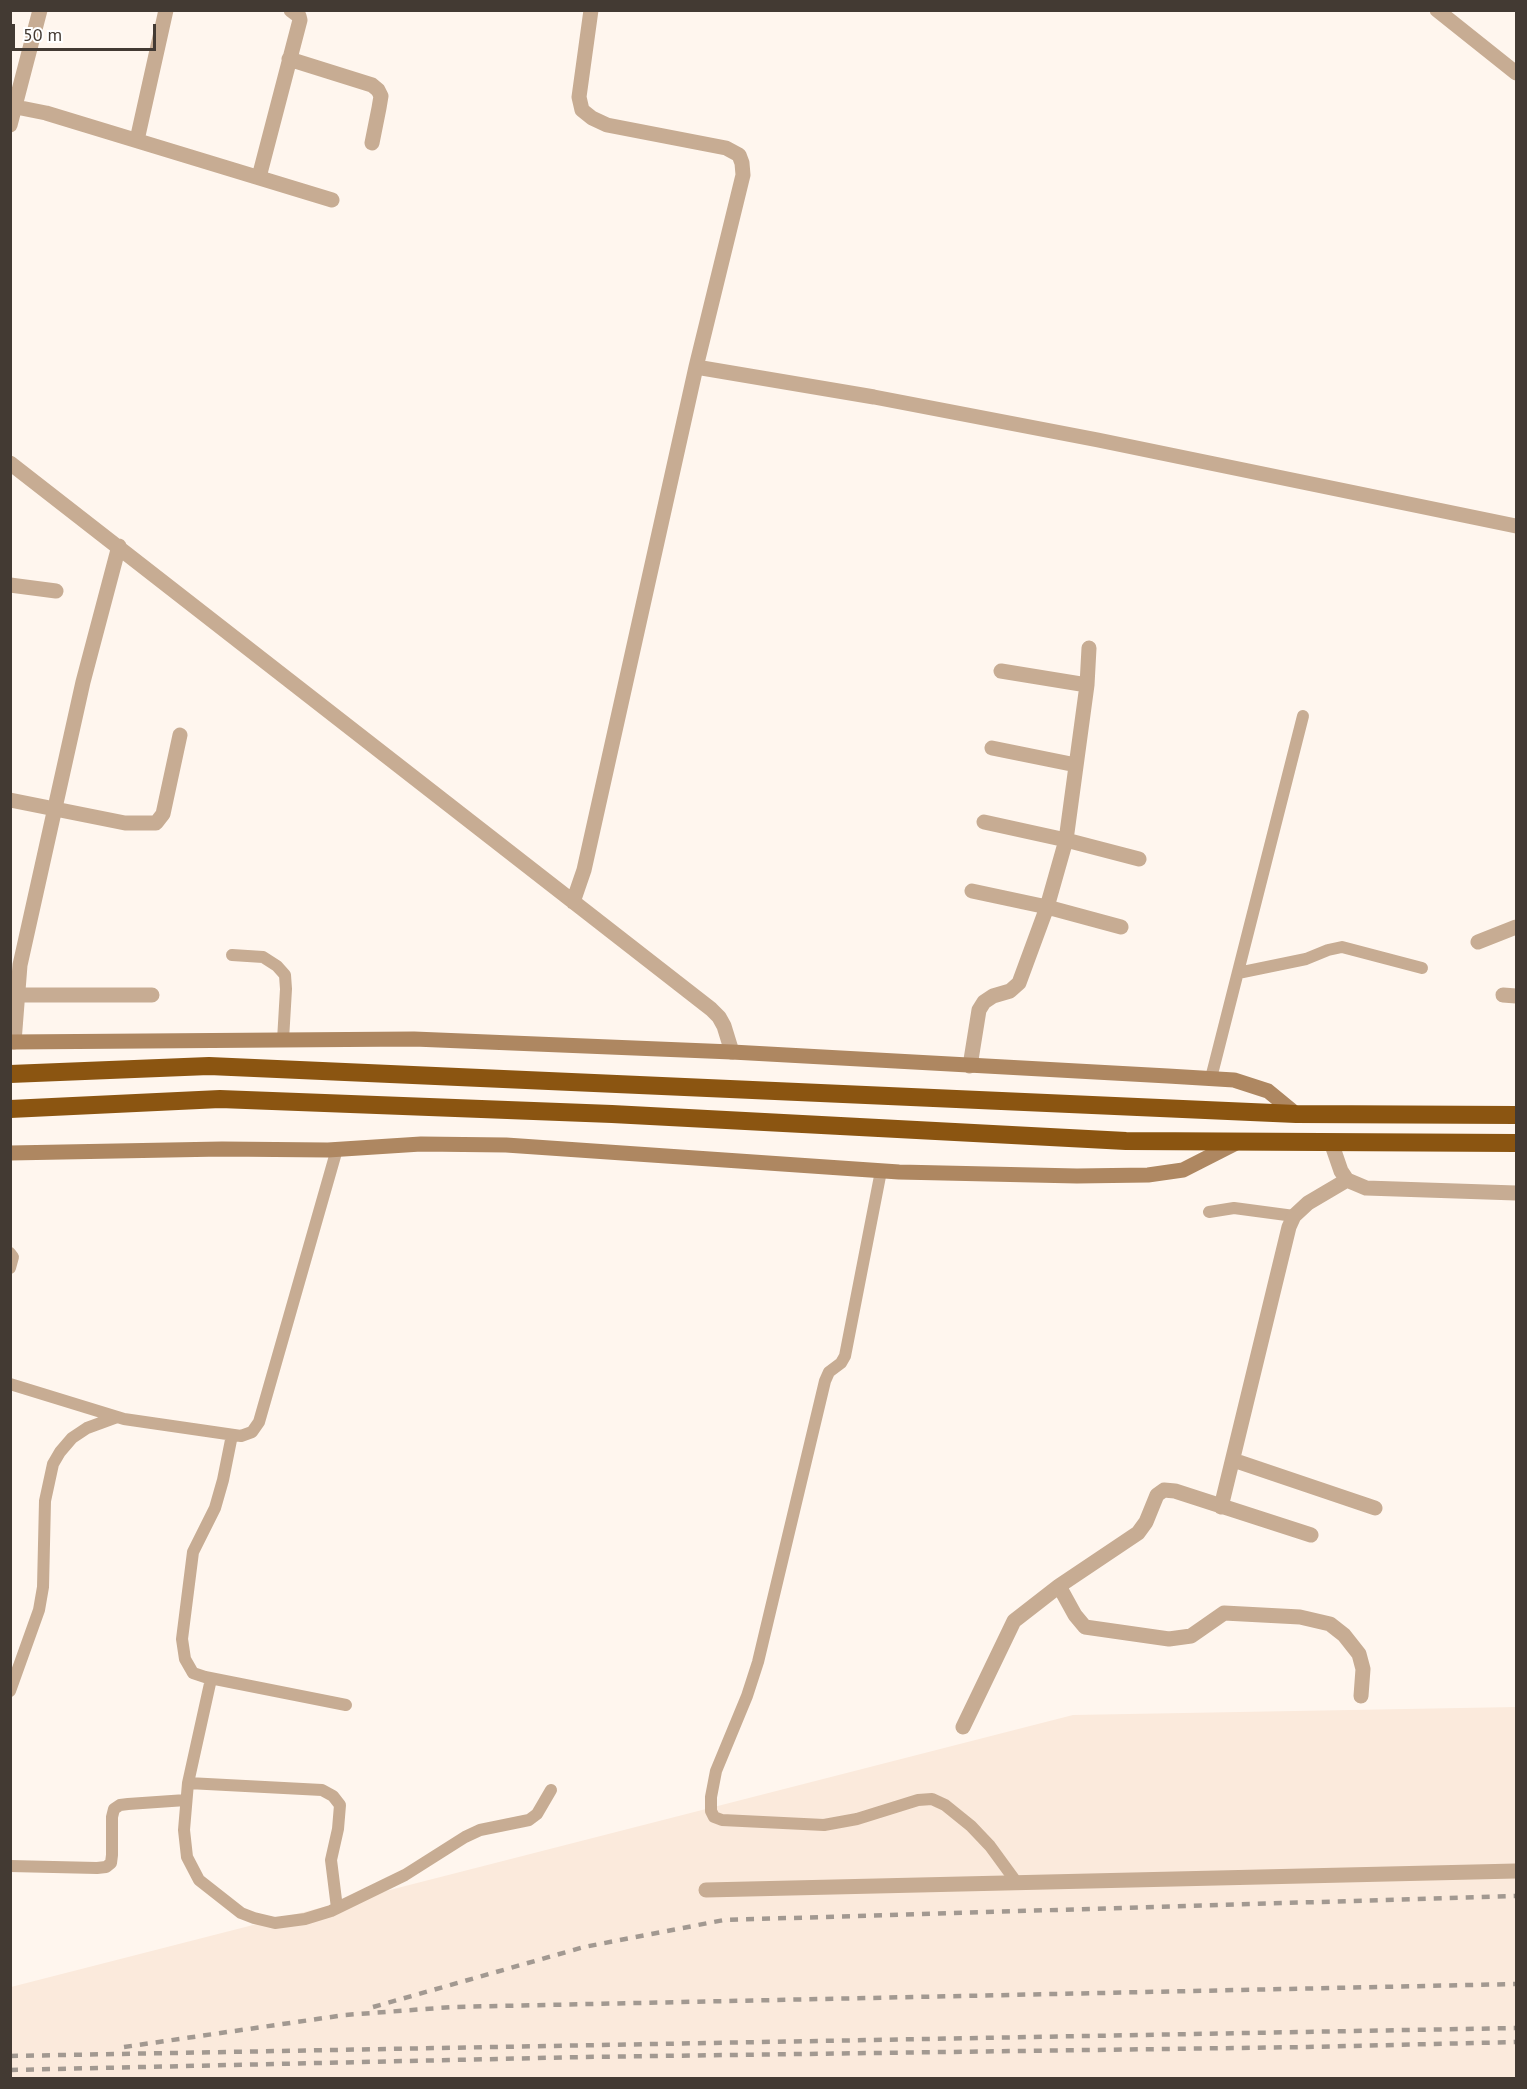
<!DOCTYPE html>
<style>
body{margin:0}
#map{position:relative;width:1527px;height:2089px;overflow:hidden;background:#fff6ee;font-family:"PT Sans",sans-serif}
canvas{display:block}
.frame{position:absolute;inset:0;border:12px solid #433a33;pointer-events:none}
.scale{position:absolute;left:12px;top:24px;width:144px;height:27px;box-sizing:border-box;border:3px solid #433a33;border-top:0;padding-left:8px;font-size:18px;line-height:21px;white-space:nowrap;color:#433a33;-webkit-text-stroke:4px #fff;paint-order:stroke}
</style>
<div id="map">
<canvas width="1527" height="2089"></canvas>
<div class="frame"></div>
<div class="scale">50 m</div>
</div>
<script>
const ctx = document.querySelector('canvas').getContext('2d');
ctx.lineJoin = 'round';
function paint(path, color) { ctx.fillStyle = color; ctx.fill(path, 'evenodd'); }
const poly = rows => new Path2D(rows.map(r => 'M' + r).join(''));
function strokePath(path, color, width, dash) { ctx.strokeStyle = color; ctx.lineWidth = width; ctx.lineCap = dash ? 'butt' : 'round'; ctx.setLineDash(dash || []); ctx.stroke(path); }
const built = poly([
 [1516,1707,1516,2078,11,2078,11,1987,1073,1715]
]);
const lane = poly([
 [232,955,263,957,277,966,285,975,286,989,283,1040],
 [1238,973,1306,959,1328,950,1342,947,1422,968],
 [1211,1078,1303,716],
 [881,1171,845,1356,841,1363,829,1372,825,1381,758,1662,747,1696,716,1771,711,1797,711,1811,714,1817,722,1820,824,1825,857,1819,918,1800,932,1799,945,1805,971,1826,990,1846,1017,1883],
 [1209,1212,1234,1208,1294,1216],
 [10,1253,13,1257,10,1268],
 [10,1384,124,1419,241,1436,252,1432,259,1422,337,1149],
 [232,1435,223,1480,215,1508,193,1552,182,1639,185,1659,193,1673,205,1677,346,1705],
 [211,1679,188,1783,184,1830,187,1857,199,1880,241,1913,254,1918,275,1923,305,1919,331,1911,405,1875,465,1837,480,1830,529,1820,537,1814,551,1790],
 [10,1691,39,1610,43,1587,45,1501,53,1464,60,1452,72,1438,87,1428,117,1417],
 [188,1783,322,1790,333,1796,340,1805,338,1829,331,1860,337,1908],
 [10,1866,97,1868,106,1867,111,1863,112,1855,112,1817,114,1809,120,1805,128,1804,186,1800]
]);
const street = poly([
 [1437,10,1516,73],
 [289,59,372,85,378,90,381,96,379,108,372,143],
 [16,107,46,113,332,200],
 [10,125,40,10],
 [137,140,166,10],
 [259,177,300,20,299,16,291,10],
 [696,367,874,397,1098,440,1516,526],
 [10,463,711,1009,719,1017,724,1026,732,1052],
 [10,585,56,591],
 [1001,671,1087,685],
 [992,748,1076,765],
 [10,800,125,823,156,823,163,814,180,735],
 [984,822,1066,840,1139,859],
 [972,891,1047,907,1121,927],
 [573,902,584,870,696,367,743,175,742,163,739,155,726,148,607,125,592,118,582,110,579,97,591,10],
 [1478,942,1516,927],
 [17,995,152,995],
 [1503,995,1516,996],
 [14,1042,20,965,83,682,119,546],
 [970,1066,979,1010,984,1002,993,996,1010,991,1019,983,1047,907,1066,840,1087,685,1089,648],
 [1331,1142,1341,1171,1347,1180,1366,1188,1516,1193],
 [1233,1460,1375,1508],
 [1221,1507,1289,1227,1294,1216,1308,1203,1347,1180],
 [1059,1586,1075,1615,1085,1627,1169,1639,1191,1636,1224,1613,1300,1617,1330,1624,1344,1635,1359,1654,1363,1669,1361,1696],
 [963,1727,1014,1621,1059,1586,1138,1533,1146,1522,1157,1495,1164,1490,1175,1491,1311,1535],
 [706,1890,1516,1871]
]);
const secondary = poly([
 [10,1042,414,1039,732,1052,1168,1076,1234,1080,1268,1091,1296,1114],
 [10,1153,222,1149,328,1150,421,1144,506,1145,899,1172,1077,1176,1148,1175,1183,1170,1238,1142]
]);
const highway = poly([
 [10,1074,209,1066,1296,1114,1516,1115],
 [10,1109,220,1099,612,1114,1126,1141,1516,1143]
]);
const rail = poly([
 [373,2007,584,1947,724,1920,1516,1896],
 [124,2047,345,2015,452,2007,1516,1984],
 [10,2056,1516,2028],
 [10,2070,584,2057,1308,2047,1516,2042]
]);
paint(built, '#fbeadc');
strokePath(lane, '#c7ac93', 12);
strokePath(street, '#c7ac93', 15);
strokePath(secondary, '#ae8761', 15);
strokePath(highway, '#8b5511', 18);
strokePath(rail, '#a29991', 4.5, [8, 8]);
</script>
